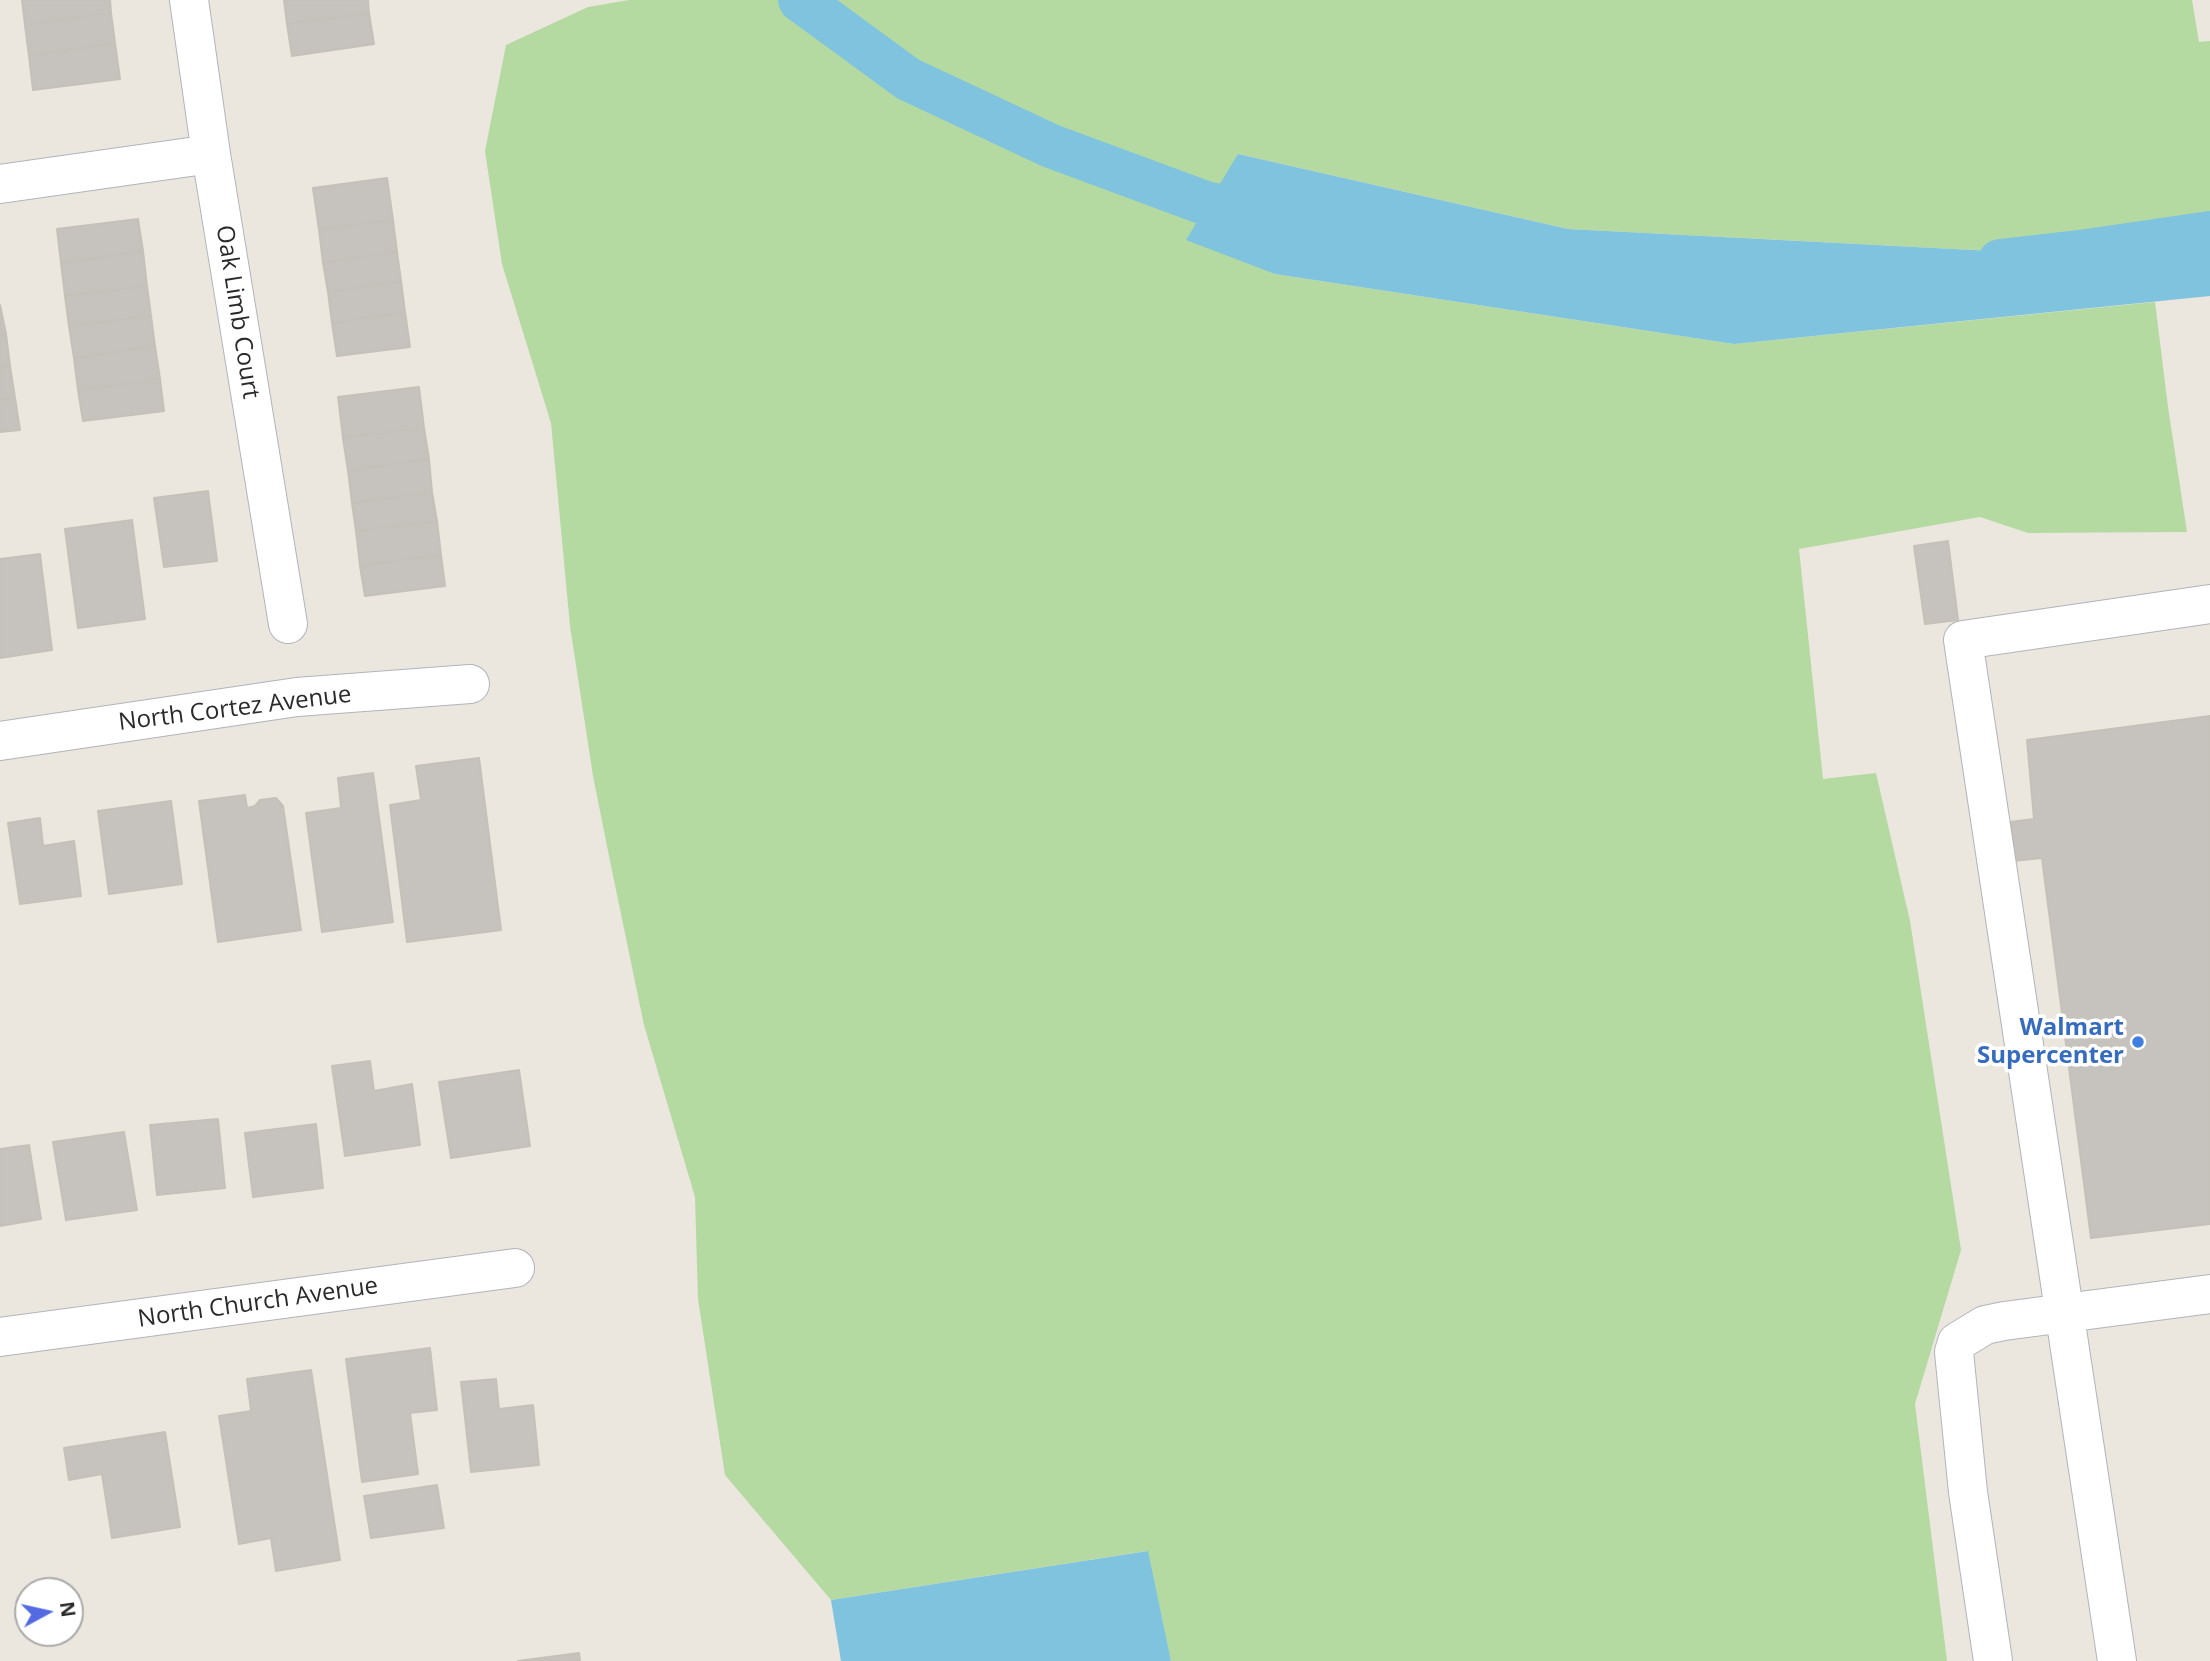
<!DOCTYPE html>
<style>
body{margin:0}
#map{position:relative;width:2210px;height:1661px;overflow:hidden;background:#ebe6de;font-family:"Open Sans",sans-serif}
canvas{display:block}
.north{position:absolute;left:14px;top:1577px;width:70px;height:70px;box-sizing:border-box;background:#fff;border:2px solid #aaa;border-radius:50%;rotate:82deg;font-size:19px;font-weight:700;line-height:28px;text-align:center;color:#2a2a2a}
.north::after{content:'';display:block;margin:auto;width:24px;height:32px;background:#536ae3;clip-path:polygon(50% 0,100% 100%,50% 72%,0 100%)}
</style>
<div id="map">
<canvas width="2210" height="1661"></canvas>
<div class="north">N</div>
</div>
<script>
const ctx = document.querySelector('canvas').getContext('2d');
ctx.lineJoin = 'round';
function paint(path, color) { ctx.fillStyle = color; ctx.fill(path, 'evenodd'); }
const poly = rows => new Path2D(rows.map(r => 'M' + r).join(''));
function strokePath(path, color, width, dash) { ctx.strokeStyle = color; ctx.lineWidth = width; ctx.lineCap = dash ? 'butt' : 'round'; ctx.setLineDash(dash || []); ctx.stroke(path); }
function drawText(font, color, halo, rows, align = 'center') {
  ctx.font = font + ' "Open Sans",sans-serif'; ctx.lineWidth = 7; ctx.setLineDash([]); ctx.textBaseline = 'middle'; ctx.strokeStyle = halo; ctx.fillStyle = color; for (const [text, x, y, turn = 0] of rows) {
    ctx.save(); ctx.translate(x, y); ctx.rotate((+turn || 0) * Math.PI / 180); ctx.textAlign = isNaN(turn) ? turn : align; if (halo) ctx.strokeText(text, 0, 0); ctx.fillText(text, 0, 0); ctx.restore();
  }
}
const green = poly([
 [629,0,2192,0,2199,42,2210,41,2210,235,2069,255,1568,229,1238,154,1268,271,1275,274,1734,344,2155,302,2168,407,2187,532,2028,533,1980,517,1799,549,1823,779,1876,773,1910,921,1961,1250,1915,1404,1947,1661,1171,1661,1147,1551,831,1600,725,1475,698,1299,695,1197,644,1025,610,861,593,776,570,626,551,423,502,264,485,151,506,45,588,7]
]);
const water = poly([
 [1238,154,1568,229,2069,255,2210,235,2210,296,1734,344,1275,274,1186,240],
 [1148,1551,1171,1661,841,1661,831,1600]
]);
const canal = poly([
 [800,0,908,79,1051,146,1205,203,1264,216],
 [2000,261,2087,251,2210,233]
]);
const building = poly([
 [22,0,110,0,111,13,25,25,22,0],
 [284,0,368,0,369,13,287,24,284,0],
 [111,13,115,43,29,56,25,25,111,13],
 [369,13,374,44,292,56,287,24,369,13],
 [115,43,120,79,33,90,29,56,115,43],
 [387,178,393,220,319,230,313,188,387,178],
 [138,219,143,251,61,263,57,229,138,219],
 [393,220,397,252,323,263,319,230,393,220],
 [143,251,147,286,65,296,61,263,143,251],
 [397,252,401,281,328,292,323,263,397,252],
 [401,281,405,312,332,323,328,292,401,281],
 [147,286,151,316,69,326,65,296,147,286],
 [0,305,6,334,0,335,0,305],
 [405,312,410,347,337,356,332,323,405,312],
 [151,316,155,346,74,358,69,326,151,316],
 [6,334,10,366,0,367,0,335,6,334],
 [155,346,160,379,78,390,74,358,155,346],
 [10,366,15,398,0,400,0,367,10,366],
 [160,379,164,411,83,421,78,390,160,379],
 [419,387,424,428,343,438,338,397,419,387],
 [15,398,20,430,0,432,0,400,15,398],
 [424,428,429,459,348,471,343,438,424,428],
 [429,459,432,492,352,503,348,471,429,459],
 [208,491,217,561,164,567,154,498,208,491],
 [432,492,437,521,356,531,352,503,432,492],
 [132,520,145,619,78,628,65,529,132,520],
 [437,521,441,555,360,566,356,531,437,521],
 [1948,541,1958,620,1925,624,1914,546,1948,541],
 [40,554,52,650,0,658,0,559,40,554],
 [441,555,445,586,365,596,360,566,441,555],
 [2210,716,2210,1224,2091,1238,2042,858,2013,861,2010,822,2034,819,2027,740,2210,716],
 [479,758,501,930,407,942,390,805,421,800,416,766,479,758],
 [373,773,393,922,322,932,306,813,341,808,338,778,373,773],
 [245,795,247,808,255,806,260,800,276,798,283,806,301,930,218,942,199,801,245,795],
 [171,801,182,884,109,894,98,811,171,801],
 [40,818,43,846,74,841,81,896,20,904,8,823,40,818],
 [370,1061,374,1091,412,1084,420,1145,345,1156,332,1066,370,1061],
 [519,1070,530,1146,451,1158,439,1082,519,1070],
 [218,1119,225,1188,157,1195,150,1125,218,1119],
 [316,1124,323,1188,253,1197,245,1133,316,1124],
 [124,1132,137,1210,66,1220,53,1142,124,1132],
 [29,1145,41,1219,0,1226,0,1149,29,1145],
 [430,1348,437,1410,410,1413,418,1474,362,1482,346,1359,430,1348],
 [311,1370,340,1560,276,1571,271,1538,239,1544,219,1416,251,1411,247,1379,311,1370],
 [496,1379,499,1409,533,1405,539,1465,471,1472,461,1382,496,1379],
 [165,1432,180,1527,112,1538,102,1474,69,1480,64,1448,165,1432],
 [437,1485,444,1528,371,1538,364,1496,437,1485],
 [579,1653,580,1661,518,1661,579,1653]
]);
const minor = poly([
 [189,0,211,154,288,624],
 [0,184,211,154],
 [0,741,297,697,470,684],
 [0,1337,515,1268],
 [1993,1661,1968,1492,1954,1352,1957,1342,1985,1325,2004,1321,2210,1294],
 [2117,1661,1963,640,2210,604]
]);
const markers = [
 [2138,1042,7,"#3f7fe0"]
];
const streetNames = [
 ["Oak Limb Court",237,312,81],
 ["North Cortez Avenue",235,709,-7],
 ["North Church Avenue",258,1303,-8]
];
const shopNames = [
 ["Walmart",2124,1028],
 ["Supercenter",2124,1056]
];
paint(green, '#b4daa2');
paint(water, '#7fc3df');
strokePath(canal, '#7fc3df', 44);
paint(building, '#c6c2bd');
strokePath(building, '#c6c1b8', 2);
strokePath(minor, '#b2b4bc', 40);
strokePath(minor, '#fff', 38);
for (const [x, y, r, color] of markers) { const dot = new Path2D(); dot.arc(x, y, r, 0, 2 * Math.PI); ctx.fillStyle = color; ctx.fill(dot); strokePath(dot, '#fff', 2.5); }
drawText('24px', '#2a2a2a', '#fff', streetNames);
drawText('bold 24px', '#366cbe', '#fff', shopNames, 'right');
</script>
